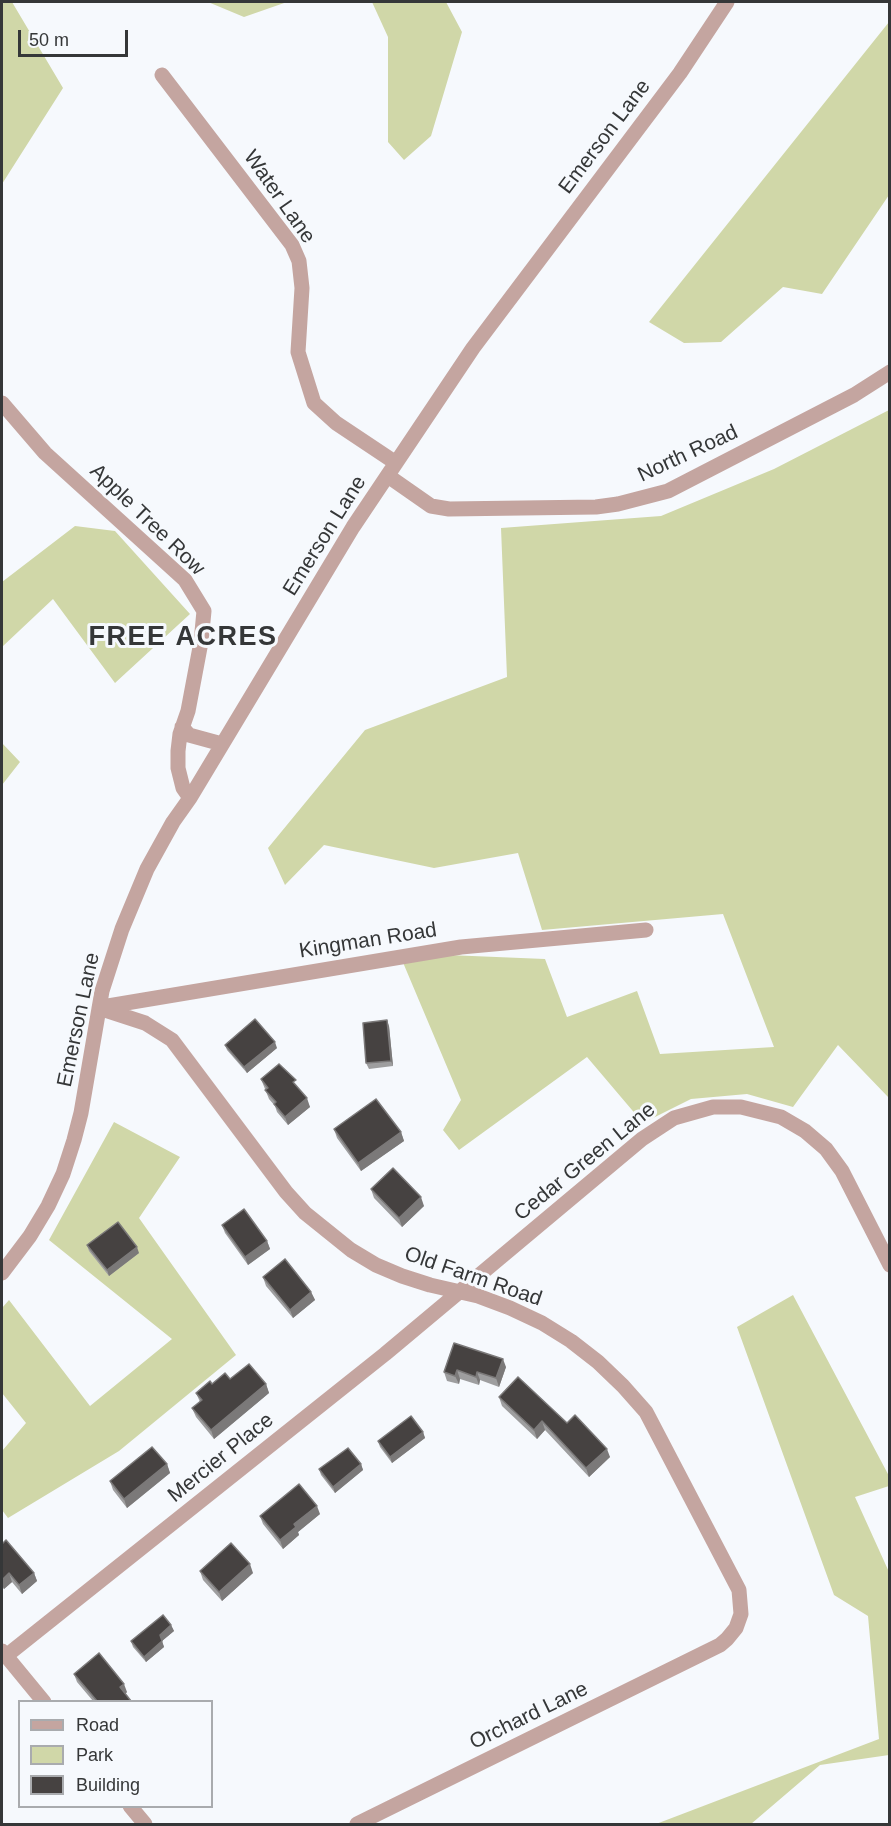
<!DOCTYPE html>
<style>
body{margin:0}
#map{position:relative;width:891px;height:1826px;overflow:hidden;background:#f6f9fd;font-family:Helvetica,sans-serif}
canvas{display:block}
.frame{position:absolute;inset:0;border:3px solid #353738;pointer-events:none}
.legend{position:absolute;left:18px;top:1700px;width:195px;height:108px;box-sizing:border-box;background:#f6f9fd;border:2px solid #a9abae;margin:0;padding:8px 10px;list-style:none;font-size:18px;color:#353738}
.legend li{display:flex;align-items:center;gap:12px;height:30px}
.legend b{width:30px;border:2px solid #a9abae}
.scale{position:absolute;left:18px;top:30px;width:110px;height:27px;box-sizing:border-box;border:3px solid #353738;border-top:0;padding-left:8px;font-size:18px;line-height:21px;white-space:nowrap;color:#353738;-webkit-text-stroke:4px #f6f9fd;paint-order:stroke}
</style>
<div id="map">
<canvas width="891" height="1826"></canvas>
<div class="frame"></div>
<ul class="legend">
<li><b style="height:8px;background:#c4a5a0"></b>Road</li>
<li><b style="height:16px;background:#d0d7a8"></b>Park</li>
<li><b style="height:16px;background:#464241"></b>Building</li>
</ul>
<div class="scale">50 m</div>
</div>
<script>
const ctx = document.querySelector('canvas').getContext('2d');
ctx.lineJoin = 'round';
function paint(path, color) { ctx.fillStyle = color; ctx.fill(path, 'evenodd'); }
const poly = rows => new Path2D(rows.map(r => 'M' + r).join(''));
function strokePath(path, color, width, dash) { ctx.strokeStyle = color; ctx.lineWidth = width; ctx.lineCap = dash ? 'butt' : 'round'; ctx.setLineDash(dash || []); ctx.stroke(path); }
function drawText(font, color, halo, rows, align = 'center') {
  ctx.font = font + ' Helvetica,sans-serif'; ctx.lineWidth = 6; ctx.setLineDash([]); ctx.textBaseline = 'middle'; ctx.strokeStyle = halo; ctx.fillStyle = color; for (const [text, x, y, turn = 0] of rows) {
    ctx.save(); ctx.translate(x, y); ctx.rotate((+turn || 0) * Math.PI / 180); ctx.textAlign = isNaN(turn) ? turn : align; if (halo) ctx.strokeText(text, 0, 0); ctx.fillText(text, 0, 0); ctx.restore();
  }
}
const green = poly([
 [2,2,12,2,63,88,2,184],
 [208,2,287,2,244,17],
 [372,2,446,2,462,32,431,136,404,160,388,142,388,37],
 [889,22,889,195,822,294,783,287,721,342,684,343,649,322],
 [889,410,889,1098,838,1045,793,1107,747,1094,691,1099,643,1123,587,1057,459,1150,443,1130,461,1100,399,953,545,959,567,1017,637,991,660,1054,774,1047,723,914,542,930,518,853,434,868,324,845,285,885,268,848,365,730,507,677,501,528,661,516,774,469],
 [75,526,115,531,190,614,115,683,53,599,2,647,2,582],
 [2,743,20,762,2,785],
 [114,1122,180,1157,139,1218,236,1355,119,1451,8,1518,2,1510,2,1451,26,1423,2,1393,2,1308,9,1300,90,1406,172,1339,49,1240],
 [793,1295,889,1476,889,1486,855,1497,889,1572,889,1755,820,1765,751,1824,656,1824,879,1739,868,1616,834,1595,737,1327]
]);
const minor = poly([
 [162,75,292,245,299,261,302,288,298,352,314,403,336,423,396,463],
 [2,403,45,453,185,580,204,611,201,642,188,711,180,734,178,751,178,768,183,788,190,798],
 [388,476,431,506,449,509,596,507,618,504,668,491,854,395,890,372],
 [182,727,189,735,222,744],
 [102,1007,461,947,646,930],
 [99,1008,145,1023,172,1040,286,1192,305,1213,351,1250,376,1265,402,1276,430,1285,478,1296,510,1308,542,1323,571,1341,598,1362,623,1386,646,1412,739,1590,741,1614,736,1628,727,1639,720,1645,357,1824],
 [2,1273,30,1236,48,1206,63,1174,74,1140,81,1113,102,991,122,929,147,869,173,822,190,798,353,527,473,348,680,73,727,2],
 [2,1651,44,1702],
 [6,1656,385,1354,642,1139,674,1118,713,1107,741,1107,781,1117,805,1131,826,1149,842,1171,890,1265],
 [130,1806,145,1824]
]);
const wall = poly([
 [389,1026,393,1066,369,1069,366,1063],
 [225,1045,277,1048,247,1073,227,1050],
 [261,1079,299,1089,310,1107,288,1125,277,1112,275,1106,269,1099],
 [334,1129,401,1132,404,1141,361,1171,337,1138],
 [371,1189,424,1206,402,1227,374,1198],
 [222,1225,267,1241,270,1249,248,1265,225,1233],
 [87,1245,139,1253,109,1276,89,1251],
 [263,1277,311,1292,315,1300,293,1318,266,1286],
 [454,1343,506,1367,499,1387,480,1380,479,1385,460,1379,459,1384,447,1381,444,1372],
 [230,1379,266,1384,269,1393,214,1439,196,1417,192,1408,200,1402,196,1393,212,1384],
 [499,1397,567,1423,610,1457,589,1477,545,1430,537,1439,502,1406],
 [423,1432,425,1438,392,1463,380,1447,378,1441],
 [167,1464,170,1473,127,1508,113,1490,110,1481],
 [361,1464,363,1470,335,1493,321,1475,319,1469],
 [320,1514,298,1532,299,1535,283,1549,263,1524,260,1516],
 [2,1544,34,1573,37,1581,22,1594,12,1582,4,1589,2,1587],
 [200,1571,253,1573,222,1601,203,1580],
 [171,1625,174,1631,162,1641,164,1647,146,1662,133,1647,131,1641],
 [74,1674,127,1692,125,1694,131,1701,93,1701,77,1682]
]);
const shadedWall = poly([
 [387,1020,389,1026,393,1066,391,1061],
 [275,1042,277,1048,247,1073,244,1067],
 [307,1098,310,1107,288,1125,285,1117],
 [401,1132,404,1141,361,1171,358,1163],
 [421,1197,424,1206,402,1227,399,1218],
 [267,1241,270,1249,248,1265,245,1257],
 [137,1247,139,1253,109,1276,107,1270],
 [311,1292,315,1300,293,1318,290,1310],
 [503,1359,506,1367,499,1387,496,1378],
 [457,1370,460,1379,459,1384,455,1376],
 [477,1372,480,1380,479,1385,476,1377],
 [266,1384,269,1393,214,1439,211,1430],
 [542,1421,545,1430,537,1439,534,1430],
 [423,1432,425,1438,392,1463,390,1457],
 [607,1449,610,1457,589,1477,586,1468],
 [167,1464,170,1473,127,1508,124,1499],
 [361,1464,363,1470,335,1493,333,1487],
 [317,1506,320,1514,298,1532,299,1535,283,1549,280,1540,294,1524],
 [250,1564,253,1573,222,1601,219,1592],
 [9,1573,12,1582,4,1589,2,1584,2,1580],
 [34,1573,37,1581,22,1594,19,1585],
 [171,1625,174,1631,162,1641,164,1647,146,1662,144,1657,160,1635],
 [124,1684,127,1692,123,1696,120,1687]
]);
const building = poly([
 [255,1019,275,1042,244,1067,225,1045,255,1019],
 [387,1020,391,1061,366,1063,363,1023,387,1020],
 [279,1064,296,1080,293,1082,307,1098,285,1117,274,1104,276,1102,265,1090,268,1088,261,1079,279,1064],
 [376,1099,401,1132,358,1163,334,1129,376,1099],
 [393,1168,421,1197,399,1218,371,1189,393,1168],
 [244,1209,267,1241,245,1257,222,1225,244,1209],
 [118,1222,137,1247,107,1270,87,1245,118,1222],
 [285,1259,311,1292,290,1310,263,1277,285,1259],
 [454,1343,503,1359,496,1378,477,1372,476,1377,457,1370,455,1376,444,1372,454,1343],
 [249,1364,266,1384,211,1430,192,1408,202,1400,196,1393,210,1381,212,1384,225,1373,230,1379,249,1364],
 [518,1377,567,1423,575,1415,607,1449,586,1468,542,1421,534,1430,499,1397,518,1377],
 [411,1416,423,1432,390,1457,378,1441,411,1416],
 [152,1447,167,1464,124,1499,110,1481,152,1447],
 [348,1448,361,1464,333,1487,319,1469,348,1448],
 [299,1484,317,1506,294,1524,296,1527,280,1540,260,1516,299,1484],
 [6,1540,34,1573,19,1585,9,1573,2,1580,2,1544,6,1540],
 [231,1543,250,1564,219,1592,200,1571,231,1543],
 [163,1615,171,1625,160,1635,162,1641,144,1657,131,1641,163,1615],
 [99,1653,124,1684,120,1687,131,1701,97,1701,74,1674,99,1653]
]);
const streetNames = [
 ["Emerson Lane",605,137,-53],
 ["Water Lane",279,197,55],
 ["North Road",688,454,-25],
 ["Apple Tree Row",147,520,44],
 ["Emerson Lane",325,536,-58],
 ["Kingman Road",368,941,-9],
 ["Emerson Lane",79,1020,-78],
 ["Cedar Green Lane",585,1162,-39],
 ["Old Farm Road",473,1277,19],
 ["Mercier Place",221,1458,-39],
 ["Orchard Lane",529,1716,-26]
];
const districtNames = [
 ["FREE ACRES",183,638]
];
paint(green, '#d0d7a8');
strokePath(minor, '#c4a5a0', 15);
paint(wall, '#9e9e9f');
paint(shadedWall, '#7b7979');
paint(building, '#464241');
strokePath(building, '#7b7979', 1.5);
drawText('21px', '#353738', '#f6f9fd', streetNames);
ctx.letterSpacing = '1.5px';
drawText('bold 27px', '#353738', '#f6f9fd', districtNames);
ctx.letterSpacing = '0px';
</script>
